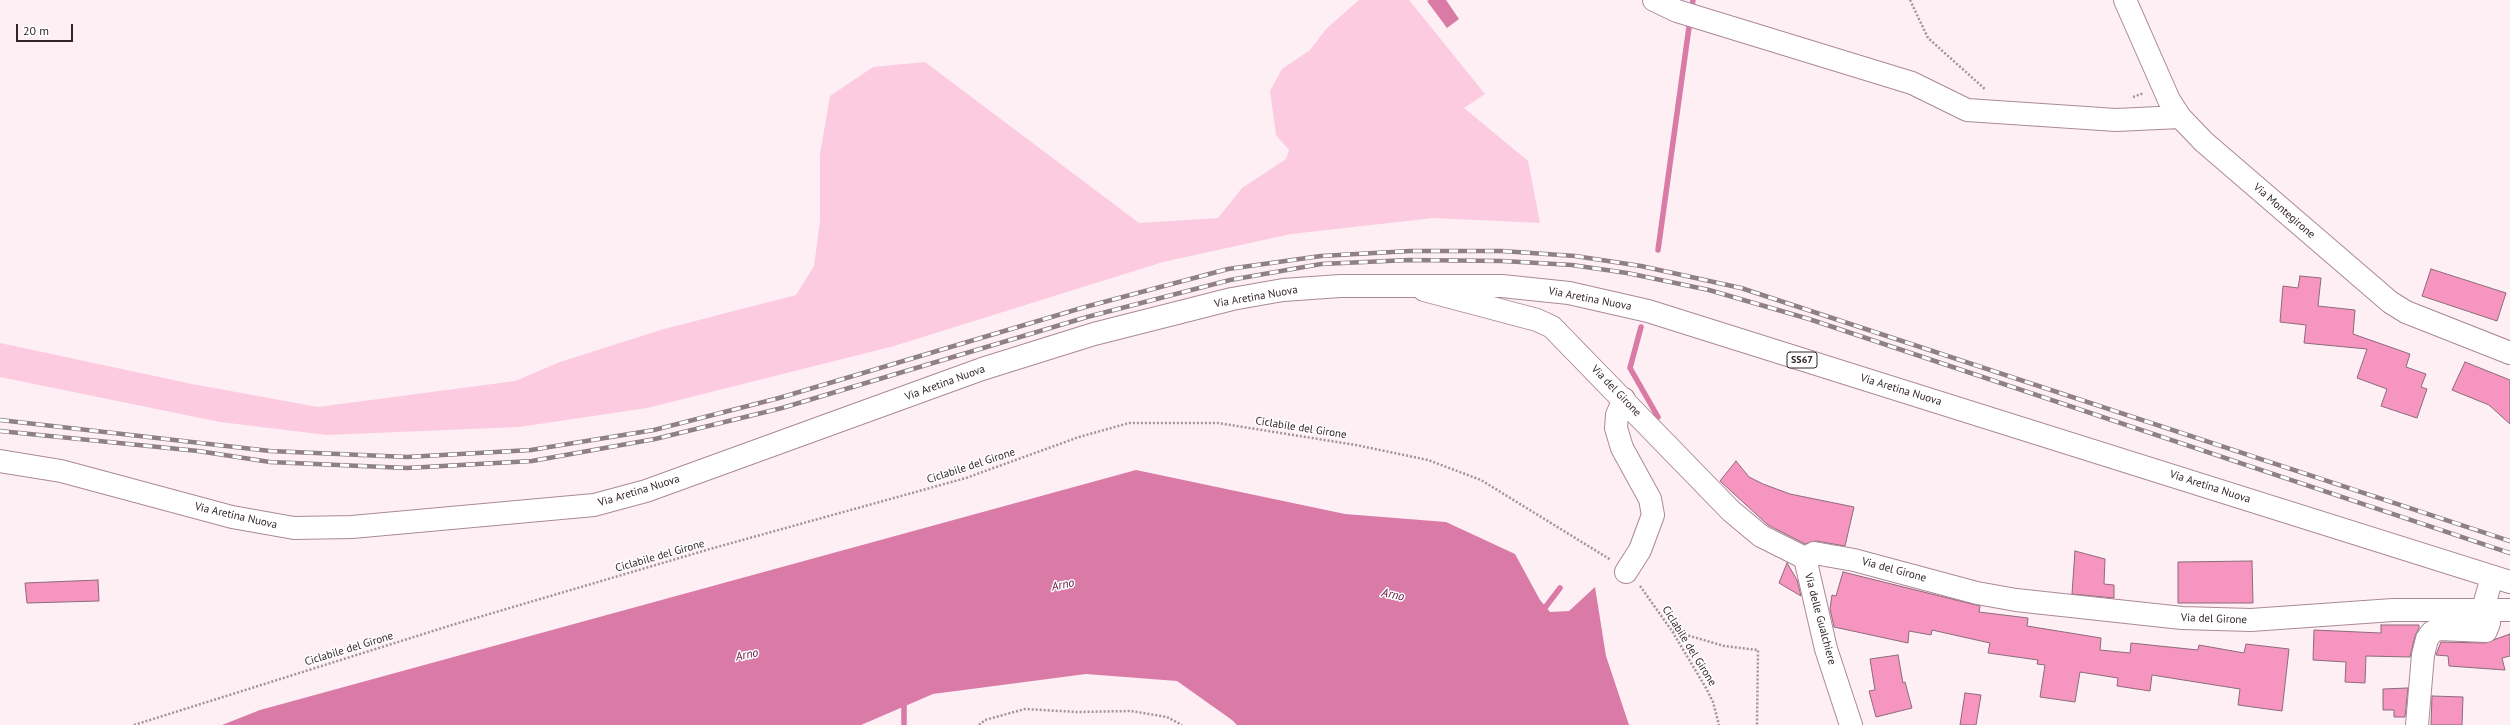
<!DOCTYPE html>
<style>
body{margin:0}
#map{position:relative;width:2510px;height:725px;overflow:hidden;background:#feeff5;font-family:"PT Sans",sans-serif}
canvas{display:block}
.scale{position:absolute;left:16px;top:24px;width:57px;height:18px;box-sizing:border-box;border:2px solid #32252a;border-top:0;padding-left:5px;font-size:12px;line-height:14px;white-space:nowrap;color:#32252a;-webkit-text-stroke:3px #fff;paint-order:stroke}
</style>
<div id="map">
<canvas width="2510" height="725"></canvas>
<div class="scale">20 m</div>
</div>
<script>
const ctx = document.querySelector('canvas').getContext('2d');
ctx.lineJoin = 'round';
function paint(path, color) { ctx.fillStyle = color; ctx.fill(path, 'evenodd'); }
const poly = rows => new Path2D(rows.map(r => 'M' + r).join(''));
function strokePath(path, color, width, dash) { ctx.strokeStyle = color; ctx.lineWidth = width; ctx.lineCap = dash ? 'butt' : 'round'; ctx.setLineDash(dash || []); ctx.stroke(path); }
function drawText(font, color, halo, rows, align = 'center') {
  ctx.font = font + ' "PT Sans",sans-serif'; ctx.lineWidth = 3; ctx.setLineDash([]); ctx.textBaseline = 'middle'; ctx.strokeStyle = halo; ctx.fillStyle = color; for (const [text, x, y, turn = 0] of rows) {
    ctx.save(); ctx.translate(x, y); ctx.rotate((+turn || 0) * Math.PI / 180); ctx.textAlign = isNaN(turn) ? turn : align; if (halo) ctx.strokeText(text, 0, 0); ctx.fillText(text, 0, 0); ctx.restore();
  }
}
const green = poly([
 [1359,0,1409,0,1485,94,1464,108,1528,161,1540,223,1434,218,1291,234,1163,262,894,346,647,408,519,427,327,435,220,422,0,377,0,343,192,384,318,407,515,381,560,362,664,329,796,295,814,266,820,221,820,154,830,96,873,67,925,62,1139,223,1218,218,1242,188,1286,159,1289,150,1276,135,1270,91,1282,69,1310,50,1327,28]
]);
const water = poly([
 [1429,0,1446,0,1459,19,1447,28,1427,1],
 [1136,470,1345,514,1446,522,1515,554,1540,600,1550,612,1569,611,1595,587,1606,656,1629,725,1237,725,1232,720,1177,681,1086,674,933,694,861,725,222,725,260,710]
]);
const stream = poly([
 [1691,12,1693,0],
 [1658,250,1690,20],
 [1641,327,1630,368,1658,417],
 [1541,613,1560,588],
 [904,699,904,725]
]);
const building = poly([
 [2431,269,2506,293,2497,321,2422,296,2431,269],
 [2300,276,2321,278,2318,306,2355,310,2353,334,2410,354,2406,367,2426,374,2421,387,2427,389,2417,418,2381,406,2387,389,2357,378,2367,349,2304,343,2306,325,2280,322,2283,286,2298,288,2300,276],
 [2465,362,2510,380,2510,424,2489,405,2452,390,2465,362],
 [1736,461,1749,477,1763,484,1790,494,1854,507,1845,546,1816,541,1805,544,1768,525,1720,481,1736,461],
 [2075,551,2105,559,2104,584,2114,585,2114,598,2072,594,2075,551],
 [2252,561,2253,603,2178,603,2178,562,2252,561],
 [1787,563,1797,580,1801,596,1779,583,1787,563],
 [1843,572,1980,606,1979,612,2028,618,2027,626,2101,638,2100,650,2130,653,2131,643,2198,650,2199,645,2244,653,2246,644,2289,649,2282,711,2238,705,2240,689,2152,675,2150,691,2117,686,2118,678,2080,672,2075,702,2040,697,2045,665,2037,664,2038,660,1988,653,1990,643,1932,630,1931,635,1909,631,1908,643,1834,627,1830,609,1832,595,1836,596,1843,572],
 [98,580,99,601,27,603,25,583,98,580],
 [2381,625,2419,625,2419,628,2415,636,2410,657,2366,656,2365,683,2345,682,2346,662,2313,660,2314,630,2381,633,2381,625],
 [2510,634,2510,656,2502,658,2505,670,2449,666,2448,656,2436,655,2441,642,2485,643,2510,634],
 [1898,655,1903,683,1905,682,1912,708,1876,717,1869,691,1875,690,1870,659,1898,655],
 [2408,688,2405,717,2394,717,2394,710,2383,710,2383,689,2408,688],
 [1965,693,1981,695,1976,725,1960,725,1965,693],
 [2432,696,2463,697,2462,725,2431,725,2432,696]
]);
const path = poly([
 [1910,0,1928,38,1986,90],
 [2133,97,2144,93],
 [1640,586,1672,631,1706,688,1713,702,1719,725],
 [1673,631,1724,646,1758,650,1757,725],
 [134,725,452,625,710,549,966,478,1079,437,1129,423,1218,423,1356,445,1428,460,1481,480,1611,560],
 [979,725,985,720,1025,709,1077,712,1131,711,1167,717,1182,725]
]);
const minor = poly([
 [1654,0,1677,11,1912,83,1967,110,2116,120,2180,117],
 [2125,0,2169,100,2180,117,2204,142,2390,302,2406,312,2510,353],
 [1424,290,1537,320,1552,327,1731,511,1761,536,1805,558],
 [1624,399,1617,415,1616,428,1622,448,1650,499,1653,515,1640,550,1626,572],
 [1805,558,1814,553,1854,560,1977,593,2016,600,2182,618,2251,620,2393,610,2510,610],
 [1805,558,1826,649,1851,725],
 [2483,609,2492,577],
 [2417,725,2423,655,2427,639,2432,632,2439,629,2486,631,2489,623,2483,609]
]);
const major = poly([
 [0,461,61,471,232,517,294,528,352,527,594,505,646,491,982,369,1094,334,1232,299,1283,290,1340,286,1502,286,1569,293,1648,311,2510,582]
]);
const rail = poly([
 [0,420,270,451,407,457,531,450,654,430,779,398,1085,307,1228,269,1321,256,1410,251,1502,251,1575,256,1641,266,1741,288,2510,541],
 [0,431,198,451,270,462,407,468,532,461,655,439,782,408,1087,317,1230,280,1321,264,1409,260,1503,261,1572,265,1627,273,1709,290,1809,319,2510,553]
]);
const shields = [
 [1802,360,30]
];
const shieldNames = [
 ["SS67",1802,360]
];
const streetNames = [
 ["Via Montegirone",2284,211,41],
 ["Via Aretina Nuova",1256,297,-10],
 ["Via Aretina Nuova",1590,299,11],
 ["Via Aretina Nuova",945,383,-20],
 ["Via Aretina Nuova",1901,390,17],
 ["Via del Girone",1616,391,46],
 ["Ciclabile del Girone",1301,428,9],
 ["Ciclabile del Girone",971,466,-18],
 ["Via Aretina Nuova",2210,487,18],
 ["Via Aretina Nuova",639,491,-17],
 ["Via Aretina Nuova",236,516,13],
 ["Ciclabile del Girone",660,556,-16],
 ["Via del Girone",1894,570,15],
 ["Via delle Gualchiere",1820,619,75],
 ["Via del Girone",2214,619,2],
 ["Ciclabile del Girone",1689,646,58],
 ["Ciclabile del Girone",349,649,-17]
];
const waterNames = [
 ["Arno",1063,585,-12],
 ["Arno",1393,595,12],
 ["Arno",747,655,-12]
];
paint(green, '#fccbdf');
paint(water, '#d97ba6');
strokePath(stream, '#d97ba6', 5.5);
paint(building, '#f595c0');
strokePath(building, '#8c6b79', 1);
strokePath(minor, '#ab8997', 24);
strokePath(major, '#ab8997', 24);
strokePath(path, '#a19398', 2.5, [2, 2]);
strokePath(minor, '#fff', 22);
strokePath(major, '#fff', 22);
strokePath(rail, '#8e8085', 4.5);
strokePath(rail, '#fff', 3, [9]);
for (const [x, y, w] of shields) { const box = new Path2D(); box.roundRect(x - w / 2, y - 8, w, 16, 3); ctx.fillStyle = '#fff'; ctx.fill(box); strokePath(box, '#32252a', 1); }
drawText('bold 10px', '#32252a', null, shieldNames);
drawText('11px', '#32252a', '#fff', streetNames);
drawText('italic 12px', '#630f3f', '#fff', waterNames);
</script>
